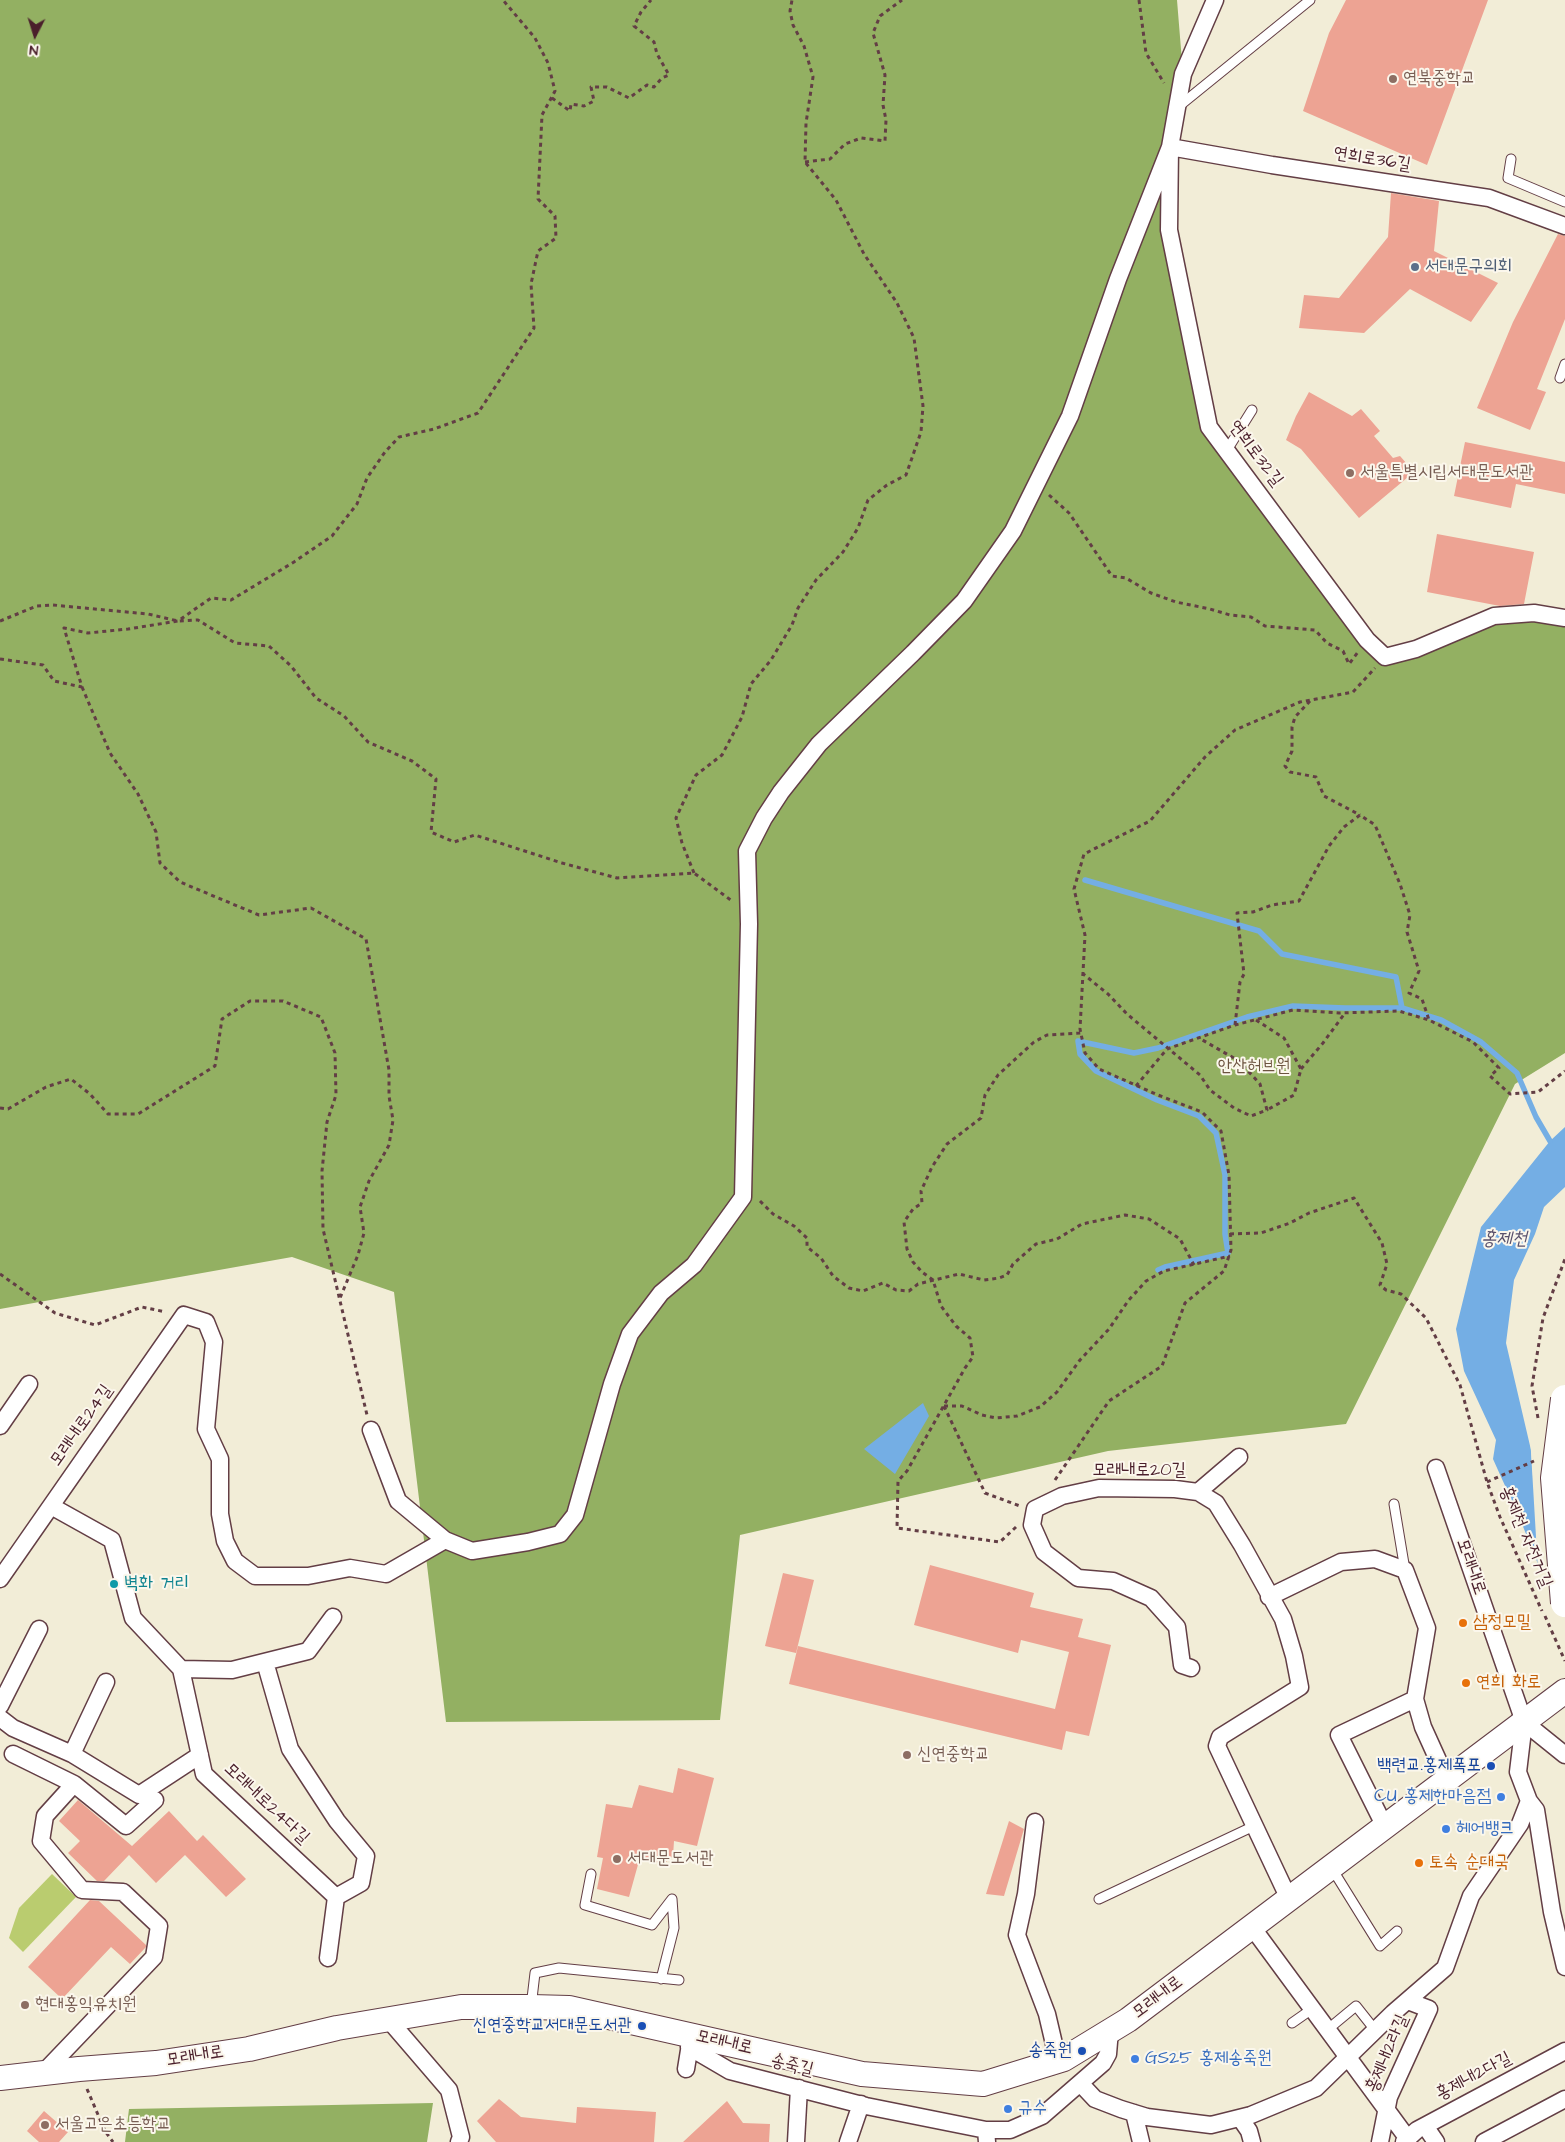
<!DOCTYPE html>
<meta charset="utf-8">
<style>
body{margin:0}
#map{position:relative;width:1565px;height:2142px;overflow:hidden;background:#f2edd7;font-family:"Architects Daughter",sans-serif}
canvas{display:block}
.north{position:absolute;left:10px;top:10px;width:50px;height:50px;-webkit-text-stroke:4px #fbf7ec;paint-order:stroke;rotate:185deg;font-size:14px;font-weight:700;line-height:20px;text-align:center;color:#4a1f2b}
.north::after{content:'';display:block;margin:auto;width:18px;height:22px;background:#4a1f2b;clip-path:polygon(50% 0,100% 100%,50% 72%,0 100%)}
</style>
<div id="map">
<canvas width="1565" height="2142"></canvas>
<div class="north">N</div>
</div>
<script>
const ctx = document.querySelector('canvas').getContext('2d');
ctx.lineJoin = 'round';
function paint(path, color) { ctx.fillStyle = color; ctx.fill(path, 'evenodd'); }
const poly = rows => new Path2D(rows.map(r => 'M' + r).join(''));
function strokePath(path, color, width, dash) { ctx.strokeStyle = color; ctx.lineWidth = width; ctx.lineCap = dash ? 'butt' : 'round'; ctx.setLineDash(dash || []); ctx.stroke(path); }
function drawText(font, color, halo, rows, align = 'center') {
  ctx.font = font + ' "Architects Daughter","Poor Story",sans-serif'; ctx.lineWidth = 4; ctx.setLineDash([]); ctx.textBaseline = 'middle'; ctx.strokeStyle = halo; ctx.fillStyle = color; for (const [text, x, y, turn = 0] of rows) {
    ctx.save(); ctx.translate(x, y); ctx.rotate((+turn || 0) * Math.PI / 180); ctx.textAlign = isNaN(turn) ? turn : align; if (halo) ctx.strokeText(text, 0, 0); ctx.fillText(text, 0, 0); ctx.restore();
  }
}
const green = poly([
 [52,1874,76,1897,23,1952,9,1938,19,1908]
]);
const forest = poly([
 [0,0,1177,0,1183,74,1169,230,1209,427,1385,657,1494,616,1565,618,1565,1053,1515,1084,1346,1424,1108,1451,740,1535,720,1720,446,1722,394,1292,292,1257,0,1309],
 [433,2103,427,2142,125,2142,129,2109]
]);
const water = poly([
 [1565,1127,1565,1187,1544,1207,1535,1234,1514,1280,1506,1343,1531,1450,1540,1569,1520,1519,1493,1459,1496,1440,1464,1371,1456,1329,1481,1227,1550,1141],
 [923,1403,929,1416,895,1474,864,1449]
]);
const pier = poly([
 [1530,1435,1533,1449,1565,1527,1565,1650,1563,1648,1538,1571]
]);
const stream = poly([
 [1085,880,1259,931,1282,954,1396,977,1402,1008],
 [1158,1270,1165,1267,1228,1253,1225,1234,1225,1175,1216,1133,1199,1116,1157,1100,1096,1071,1080,1054,1078,1041,1134,1053,1158,1048,1247,1017,1293,1006,1345,1008,1402,1008,1441,1020,1481,1042,1517,1073,1536,1117,1550,1141]
]);
const building = poly([
 [1346,0,1488,0,1427,165,1303,111,1329,33],
 [1391,193,1439,201,1434,251,1498,283,1471,322,1410,289,1364,333,1299,328,1304,295,1339,298,1388,237],
 [1558,234,1565,236,1565,319,1537,389,1546,392,1530,430,1477,408,1513,322],
 [1309,392,1352,416,1361,409,1380,431,1374,436,1393,458,1400,456,1414,472,1359,518,1301,449,1286,440,1296,416],
 [1465,442,1565,462,1565,494,1516,484,1511,508,1454,496],
 [1437,534,1534,552,1524,604,1500,606,1427,592],
 [930,1565,1034,1593,1030,1607,1083,1619,1078,1637,1111,1645,1089,1736,1066,1731,1062,1750,789,1684,798,1646,1055,1709,1069,1652,1021,1640,1018,1653,914,1625],
 [783,1573,814,1580,796,1653,765,1646],
 [678,1768,714,1778,697,1846,674,1841,673,1856,665,1863,639,1861,629,1897,597,1889,603,1858,597,1857,606,1804,632,1808,639,1785,673,1793],
 [78,1800,132,1846,169,1811,197,1841,203,1835,246,1879,226,1897,185,1855,156,1883,129,1855,104,1881,97,1881,68,1853,80,1841,59,1821],
 [1009,1821,1024,1829,1004,1896,986,1894],
 [90,1900,99,1901,146,1945,146,1947,130,1964,111,1947,62,1999,28,1967],
 [499,2099,521,2117,576,2123,577,2107,656,2112,654,2142,496,2142,477,2121],
 [727,2101,743,2123,770,2124,769,2142,683,2142],
 [44,2111,68,2132,59,2142,39,2142,27,2131]
]);
const path = poly([
 [1139,0,1146,53,1164,83],
 [552,98,570,111,571,104,584,106,594,101,591,87,607,87,629,98,647,85,654,87,662,78,669,75,657,54,654,42,634,26,641,12,651,0],
 [805,162,830,159,845,144,861,138,885,141,886,120,883,105,885,75,873,33,880,16,902,0],
 [1049,495,1069,513,1112,576,1126,578,1151,593,1176,602,1210,609,1230,615,1251,617,1265,626,1315,630,1327,643,1343,651,1349,664,1358,652],
 [0,621,37,606,53,605,148,614,178,621,198,620,235,643,269,646,291,666,316,698,344,716,368,742,412,761,436,779,431,832,454,842,475,835,562,863,617,878,694,873,732,901],
 [0,659,43,665,54,681,82,687,64,628,88,633,128,629,178,621,211,598,231,600,294,562,332,536,357,504,367,478,385,452,399,437,434,429,478,413,534,328,531,284,538,251,556,238,555,216,538,199,542,115,555,91,548,63,535,38,503,0],
 [82,687,110,753,138,794,156,832,160,863,180,882,259,915,311,908,366,939,389,1070,389,1096,393,1120,389,1145,369,1181,360,1207,364,1233,358,1255,340,1298],
 [1310,701,1295,717,1292,727,1292,751,1285,766,1290,772,1316,777,1324,796,1360,815],
 [694,873,682,843,676,818,696,775,722,755,742,717,751,684,771,660,792,625,798,608,816,580,843,552,858,528,868,500,887,485,906,475,921,432,923,406,914,338,897,303,864,254,836,200,805,162,806,123,813,77,804,46,793,25,790,11,792,0],
 [1082,973,1108,994,1127,1014,1200,1075,1210,1090,1234,1108,1251,1116,1267,1110,1260,1084,1239,1061,1199,1038],
 [1256,1020,1284,1038,1301,1069,1294,1095,1267,1110],
 [1235,1025,1240,982,1244,974,1237,913,1253,912,1272,905,1299,901,1329,846,1344,827,1360,815,1375,825,1400,884,1410,915,1407,932,1419,971,1409,993,1422,999,1429,1020],
 [1301,1069,1323,1043,1345,1013],
 [1136,1086,1167,1049,1235,1025,1293,1010,1339,1013,1399,1011,1429,1020,1473,1042,1499,1068,1490,1076,1510,1094,1538,1092,1565,1071],
 [0,1108,8,1109,46,1087,71,1079,90,1094,108,1114,138,1114,215,1066,222,1019,250,1001,283,1001,321,1017,335,1053,336,1095,327,1122,322,1171,323,1229,367,1415],
 [760,1201,773,1214,794,1226,807,1238,807,1247,821,1258,833,1276,849,1288,863,1291,883,1283,896,1290,909,1291,918,1284,959,1274,984,1280,999,1278,1007,1275,1013,1264,1036,1244,1057,1239,1082,1224,1125,1215,1149,1219,1180,1239,1194,1265],
 [1230,1234,1261,1233,1290,1223,1309,1213,1354,1198,1382,1243,1387,1264,1380,1285,1386,1290,1401,1294,1426,1318,1460,1385,1487,1482,1500,1517,1542,1611],
 [0,1274,55,1313,95,1325,142,1307,166,1312],
 [944,1406,962,1406,982,1415,996,1418,1017,1416,1040,1407,1057,1392,1080,1360,1109,1329,1128,1301,1146,1281,1164,1271,1230,1256],
 [944,1406,985,1493,1020,1506],
 [1538,1418,1532,1386,1543,1318,1565,1259],
 [1055,1480,1109,1401,1162,1366,1185,1303,1224,1271,1231,1250,1229,1175,1221,1131,1202,1112,1158,1095,1099,1069,1085,1053,1080,1029,1085,935,1074,889,1084,854,1150,821,1205,757,1235,730,1300,702,1353,692,1375,668],
 [1487,1482,1534,1461],
 [1016,1527,1000,1542,897,1528,898,1481,907,1471,965,1368,973,1357,970,1338,956,1326,941,1306,933,1280,922,1272,913,1262,907,1249,904,1222,913,1209,922,1203,921,1191,932,1167,947,1144,981,1118,985,1095,998,1075,1034,1042,1047,1035,1081,1033],
 [1545,1616,1565,1661],
 [87,2089,105,2131,113,2142]
]);
const lane = poly([
 [1178,107,1310,0],
 [1511,159,1508,178,1565,202],
 [1560,378,1565,364],
 [1227,450,1252,410],
 [1394,1504,1405,1570],
 [1331,1867,1380,1946,1397,1931],
 [591,1874,585,1905,652,1925,672,1899],
 [1099,1899,1254,1826],
 [661,1979,674,1928,672,1899],
 [531,2007,535,1973,559,1968,679,1980],
 [1292,2023,1312,2009],
 [1327,2030,1356,2006,1375,2030]
]);
const street = poly([
 [1215,0,1183,74,1170,147,1169,230,1209,427,1367,640,1385,657,1416,649,1494,616,1534,613,1565,618],
 [1170,147,1272,165,1489,198,1565,226],
 [0,1426,29,1384],
 [371,1430,398,1501,445,1540,472,1551,528,1542,560,1534,575,1515,612,1384,630,1334,661,1293,694,1265,743,1197,749,924,747,851,764,818,781,792,819,744,913,653,964,601,1013,531,1070,416,1118,279,1170,147],
 [1436,1468,1524,1722,1518,1772,1529,1801,1536,1810,1552,1912,1565,1967],
 [1198,1492,1216,1503,1242,1545,1283,1619,1294,1656,1300,1687,1220,1737,1217,1746,1289,1899],
 [51,1506,112,1540,133,1618,181,1669,232,1670,308,1651,333,1617],
 [0,1579,184,1315,206,1322,214,1342,206,1429,220,1459,220,1514,225,1541,235,1561,255,1576,308,1576,350,1568,386,1574,445,1540],
 [1269,1597,1341,1562,1375,1559,1405,1570,1427,1628,1415,1699,1423,1727,1447,1780],
 [265,1662,290,1749,337,1821,366,1856,361,1883,336,1897],
 [1191,1668,1182,1665,1177,1627,1151,1598,1113,1581,1078,1578,1044,1552,1032,1525,1035,1509,1062,1496,1099,1488,1175,1489,1198,1492,1239,1457],
 [181,1669,204,1774,336,1897,328,1958],
 [0,1706,39,1629],
 [0,1718,13,1728,72,1754,139,1795,200,1755],
 [1524,1722,1565,1755],
 [13,1754,74,1784],
 [72,1754,106,1682],
 [1035,1822,1026,1894,1017,1935,1047,2014,1058,2061],
 [1385,1827,1339,1735,1415,1699],
 [1252,1927,1408,2139],
 [388,2019,449,2090,461,2137,459,2142],
 [689,2047,730,2071,866,2106,986,2130,987,2142],
 [686,2069,691,2038],
 [43,2073,154,1957,159,1926,123,1892,82,1890,41,1841,45,1816,74,1784,126,1826,155,1800],
 [1080,2083,1095,2099,1121,2109,1147,2117,1211,2125,1251,2115,1316,2088,1393,2013,1445,1968,1471,1896,1520,1824,1529,1801],
 [1134,2113,1141,2142],
 [1240,2118,1249,2131,1252,2142],
 [1425,2126,1436,2142],
 [986,2130,1010,2130,1042,2116,1103,2063,1108,2054,1110,2030],
 [796,2142,799,2088],
 [848,2142,861,2104],
 [1380,2142,1389,2097,1429,2009,1408,2001],
 [1404,2142,1417,2130,1565,2051],
 [1484,2142,1565,2099]
]);
const secondary = poly([
 [0,2078,79,2069,156,2063,249,2049,337,2028,461,2007,531,2007,569,2008,862,2074,983,2084,1064,2059,1128,2020,1565,1691]
]);
const highwayBridge = poly([
 [1565,1399,1555,1478,1565,1603]
]);
const markers = [
 [1393,79,5,"#8d6e63"],
 [1415,267,5,"#5c6f8a"],
 [1350,473,5,"#8d6e63"],
 [114,1584,5,"#0f9aa8"],
 [1463,1623,5,"#e8710a"],
 [1466,1683,5,"#e8710a"],
 [907,1755,5,"#8d6e63"],
 [1491,1766,5,"#1a4fb4"],
 [1501,1797,5,"#3f7fe0"],
 [1446,1829,5,"#3f7fe0"],
 [617,1859,5,"#8d6e63"],
 [1419,1863,5,"#e8710a"],
 [25,2005,5,"#8d6e63"],
 [642,2026,5,"#1a4fb4"],
 [1082,2051,5,"#1a4fb4"],
 [1135,2059,5,"#3f7fe0"],
 [1008,2109,5,"#3f7fe0"],
 [45,2125,5,"#8d6e63"]
];
const educationNames = [
 ["연북중학교",1403,79],
 ["서울특별시립서대문도서관",1360,473],
 ["신연중학교",917,1755],
 ["서대문도서관",627,1859],
 ["현대홍익유치원",35,2005],
 ["서울고은초등학교",55,2125]
];
const streetNames = [
 ["연희로36길",1372,160,9],
 ["연희로32길",1255,454,53],
 ["모래내로24길",82,1426,-55],
 ["모래내로20길",1139,1471],
 ["홍제천 자전거길",1525,1537,67],
 ["모래내로",1470,1567,71],
 ["모래내로24다길",266,1804,43],
 ["모래내로",1158,1998,-37],
 ["모래내로",724,2043,13],
 ["홍제내2라길",1388,2054,-67],
 ["모래내로",195,2057,-9],
 ["송죽길",792,2066,14],
 ["홍제내2다길",1474,2077,-28]
];
const serviceNames = [
 ["서대문구의회",1425,267]
];
const parkNames = [
 ["안산허브원",1254,1067]
];
const cultureNames = [
 ["벽화 거리",124,1584]
];
const foodNames = [
 ["삼정모밀",1473,1623],
 ["연희 화로",1476,1683],
 ["토속 순대국",1429,1863]
];
const transitNames = [
 ["백련교.홍제폭포",1481,1766],
 ["신연중학교서대문도서관",632,2026],
 ["송죽원",1072,2051]
];
const shopNames = [
 ["CU 홍제한마음점",1491,1797,"right"],
 ["헤어뱅크",1456,1829],
 ["GS25 홍제송죽원",1145,2059],
 ["규수",1018,2109]
];
const waterNames = [
 ["홍제천",1504,1240]
];
paint(green, '#bacc6f');
paint(forest, '#93b062');
paint(water, '#74aee4');
paint(pier, '#f2edd7');
strokePath(stream, '#74aee4', 5.5);
paint(building, '#eda393');
strokePath(lane, '#633e45', 11);
strokePath(street, '#633e45', 19);
strokePath(secondary, '#633e45', 26);
strokePath(path, '#633e45', 3, [4, 4]);
strokePath(lane, '#fff', 9);
strokePath(street, '#fff', 16);
strokePath(secondary, '#fff', 24);
strokePath(highwayBridge, '#633e45', 30, []);
strokePath(highwayBridge, '#fff', 28);
for (const [x, y, r, color] of markers) { const dot = new Path2D(); dot.arc(x, y, r, 0, 2 * Math.PI); ctx.fillStyle = color; ctx.fill(dot); strokePath(dot, '#fbf7ec', 2); }
drawText('18px', '#785e54', '#fbf7ec', educationNames, 'left');
drawText('18px', '#4a1f2b', '#fbf7ec', streetNames);
drawText('18px', '#4e5e75', '#fbf7ec', serviceNames, 'left');
drawText('18px', '#6c533f', '#fbf7ec', parkNames);
drawText('18px', '#0d838f', '#fbf7ec', cultureNames, 'left');
drawText('18px', '#c56008', '#fbf7ec', foodNames, 'left');
drawText('18px', '#164399', '#fbf7ec', transitNames, 'right');
drawText('18px', '#366cbe', '#fbf7ec', shopNames, 'left');
drawText('italic 19px', '#59516c', '#fbf7ec', waterNames);
</script>
